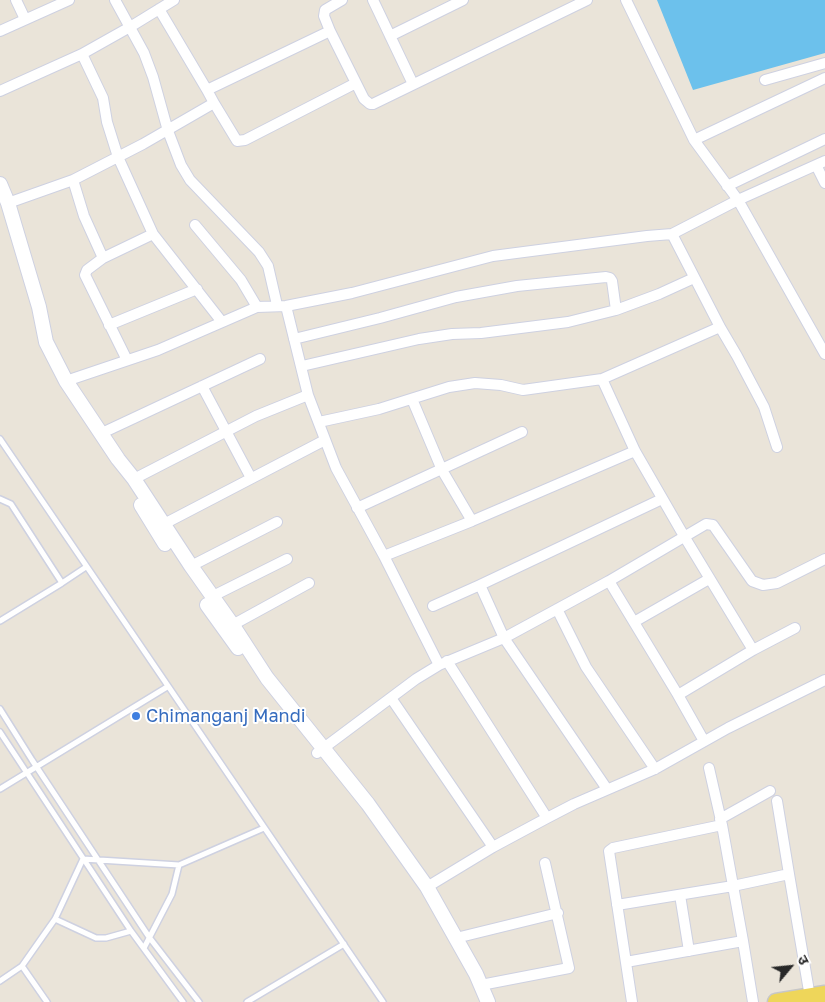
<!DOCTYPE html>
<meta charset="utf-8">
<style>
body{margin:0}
#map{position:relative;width:825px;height:1002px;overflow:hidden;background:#eae4d9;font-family:"Golos Text","Noto Sans Devanagari",sans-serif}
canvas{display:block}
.north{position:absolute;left:765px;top:942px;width:50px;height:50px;-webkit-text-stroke:4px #fff;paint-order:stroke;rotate:62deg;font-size:14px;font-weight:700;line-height:20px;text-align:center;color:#282828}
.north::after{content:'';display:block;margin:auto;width:18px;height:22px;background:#282828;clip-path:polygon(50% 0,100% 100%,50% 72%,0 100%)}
</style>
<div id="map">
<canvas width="825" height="1002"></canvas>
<div class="north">उ</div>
</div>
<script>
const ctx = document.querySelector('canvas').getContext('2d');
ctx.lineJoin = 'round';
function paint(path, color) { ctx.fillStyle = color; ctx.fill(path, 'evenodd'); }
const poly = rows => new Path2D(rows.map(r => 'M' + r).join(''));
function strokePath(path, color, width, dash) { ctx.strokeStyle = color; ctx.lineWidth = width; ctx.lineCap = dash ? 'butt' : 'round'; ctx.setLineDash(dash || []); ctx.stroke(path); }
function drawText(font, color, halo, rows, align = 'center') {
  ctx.font = font + ' "Golos Text",sans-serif'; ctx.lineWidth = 4; ctx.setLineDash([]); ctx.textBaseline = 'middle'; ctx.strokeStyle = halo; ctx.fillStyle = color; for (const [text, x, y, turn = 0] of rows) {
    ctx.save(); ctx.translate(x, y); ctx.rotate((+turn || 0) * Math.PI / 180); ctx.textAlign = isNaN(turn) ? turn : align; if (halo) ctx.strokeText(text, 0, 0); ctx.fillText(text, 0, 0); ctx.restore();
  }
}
const water = poly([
 [657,0,825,0,825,53,693,90]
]);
const lane = poly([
 [0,439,383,1002],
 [0,499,11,504,62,583,0,621],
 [62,583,86,567],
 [0,709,32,760,149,937,199,1002],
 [0,732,131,931,183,1002],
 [0,789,167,687],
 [55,919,96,938,106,938,131,931],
 [144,948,172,894,179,865,264,828],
 [22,966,47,1002],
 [0,981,22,966,55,919,83,859,179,865],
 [247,1002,344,944]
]);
const street = poly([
 [16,0,25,19],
 [115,0,144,53,153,77,168,131,181,165,190,180,259,252,268,266,277,305],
 [373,0,413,84],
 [626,0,694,140,738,200,825,354],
 [159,9,207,90],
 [0,31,69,0],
 [330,31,324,16,325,10,342,0],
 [390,36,463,0],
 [82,54,103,98,107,122,118,157,153,234],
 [765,80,825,63],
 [0,91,82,54,130,27,174,0],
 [214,103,237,141,245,140,356,83],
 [694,140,825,78],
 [816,165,825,183],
 [73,180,84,216,103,258],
 [727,186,825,139],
 [8,203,73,180,143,144,214,103,207,90,330,31,364,99,370,104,373,104,587,0],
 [195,225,241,280,257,307],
 [286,306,308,395,336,468,384,556,439,665],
 [109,325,197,289],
 [720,327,737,356,764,407,777,447],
 [294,339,380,318,456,297,517,286,606,277,610,278,612,281,616,310],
 [127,360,85,275,87,270,103,258,153,234,222,322],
 [302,366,419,339,452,334,481,333,568,322,616,310,659,294,694,278],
 [602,379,635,451,684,536,753,650,678,695,704,741],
 [66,381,158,350,257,307,286,306,352,293,493,256,647,236,672,234,738,200,825,161],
 [202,386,251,478],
 [412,399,442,470,472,521],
 [319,422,379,409,449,387,475,383,501,385,523,390,602,379,720,327,672,234],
 [102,433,260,359],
 [134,479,256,416,308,395],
 [357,508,522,432],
 [164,524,325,440],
 [384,556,472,521,635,451],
 [191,566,277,522],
 [609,581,678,695],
 [213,596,287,559],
 [433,606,480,585],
 [557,609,586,667,655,769],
 [634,622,709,579],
 [227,628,309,583],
 [753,650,795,628],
 [447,661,547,818],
 [391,698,493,847],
 [317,753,416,679,439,665,504,638,609,581,706,524,713,525,752,581,763,585,777,583,825,559],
 [709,768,722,825,743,941,753,1002],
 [607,789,504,638,480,585,662,499],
 [777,801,789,874],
 [720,819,770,791],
 [427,887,493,847,547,818,574,804,655,769,728,728,825,680],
 [680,895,689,951],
 [617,905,733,886,789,874,810,997],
 [456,938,558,913],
 [626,962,743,941],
 [481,985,569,968,545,863],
 [632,1002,609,851,613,848,722,825]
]);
const secondary = poly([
 [0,184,8,203,39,307,46,342,66,381,118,459,134,479,191,566,232,624,267,678,368,804,427,887,476,974,488,1002],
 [141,505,165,544],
 [207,605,238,648]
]);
const primary = poly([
 [776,1002,825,994]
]);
const markers = [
 [136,716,5,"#3f7fe0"]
];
const shopNames = [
 ["Chimanganj Mandi",146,716]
];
paint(water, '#6cc1ec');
strokePath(lane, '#ced1e1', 8);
strokePath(street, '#ced1e1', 12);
strokePath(secondary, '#ced1e1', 16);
strokePath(primary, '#c7c7c7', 19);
strokePath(lane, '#fff', 5);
strokePath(street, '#fff', 10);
strokePath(secondary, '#fff', 14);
strokePath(primary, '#eed65a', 16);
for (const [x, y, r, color] of markers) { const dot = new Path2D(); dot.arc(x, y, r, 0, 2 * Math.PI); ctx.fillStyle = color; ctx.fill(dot); strokePath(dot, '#fff', 2); }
drawText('18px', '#366cbe', '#fff', shopNames, 'left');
</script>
